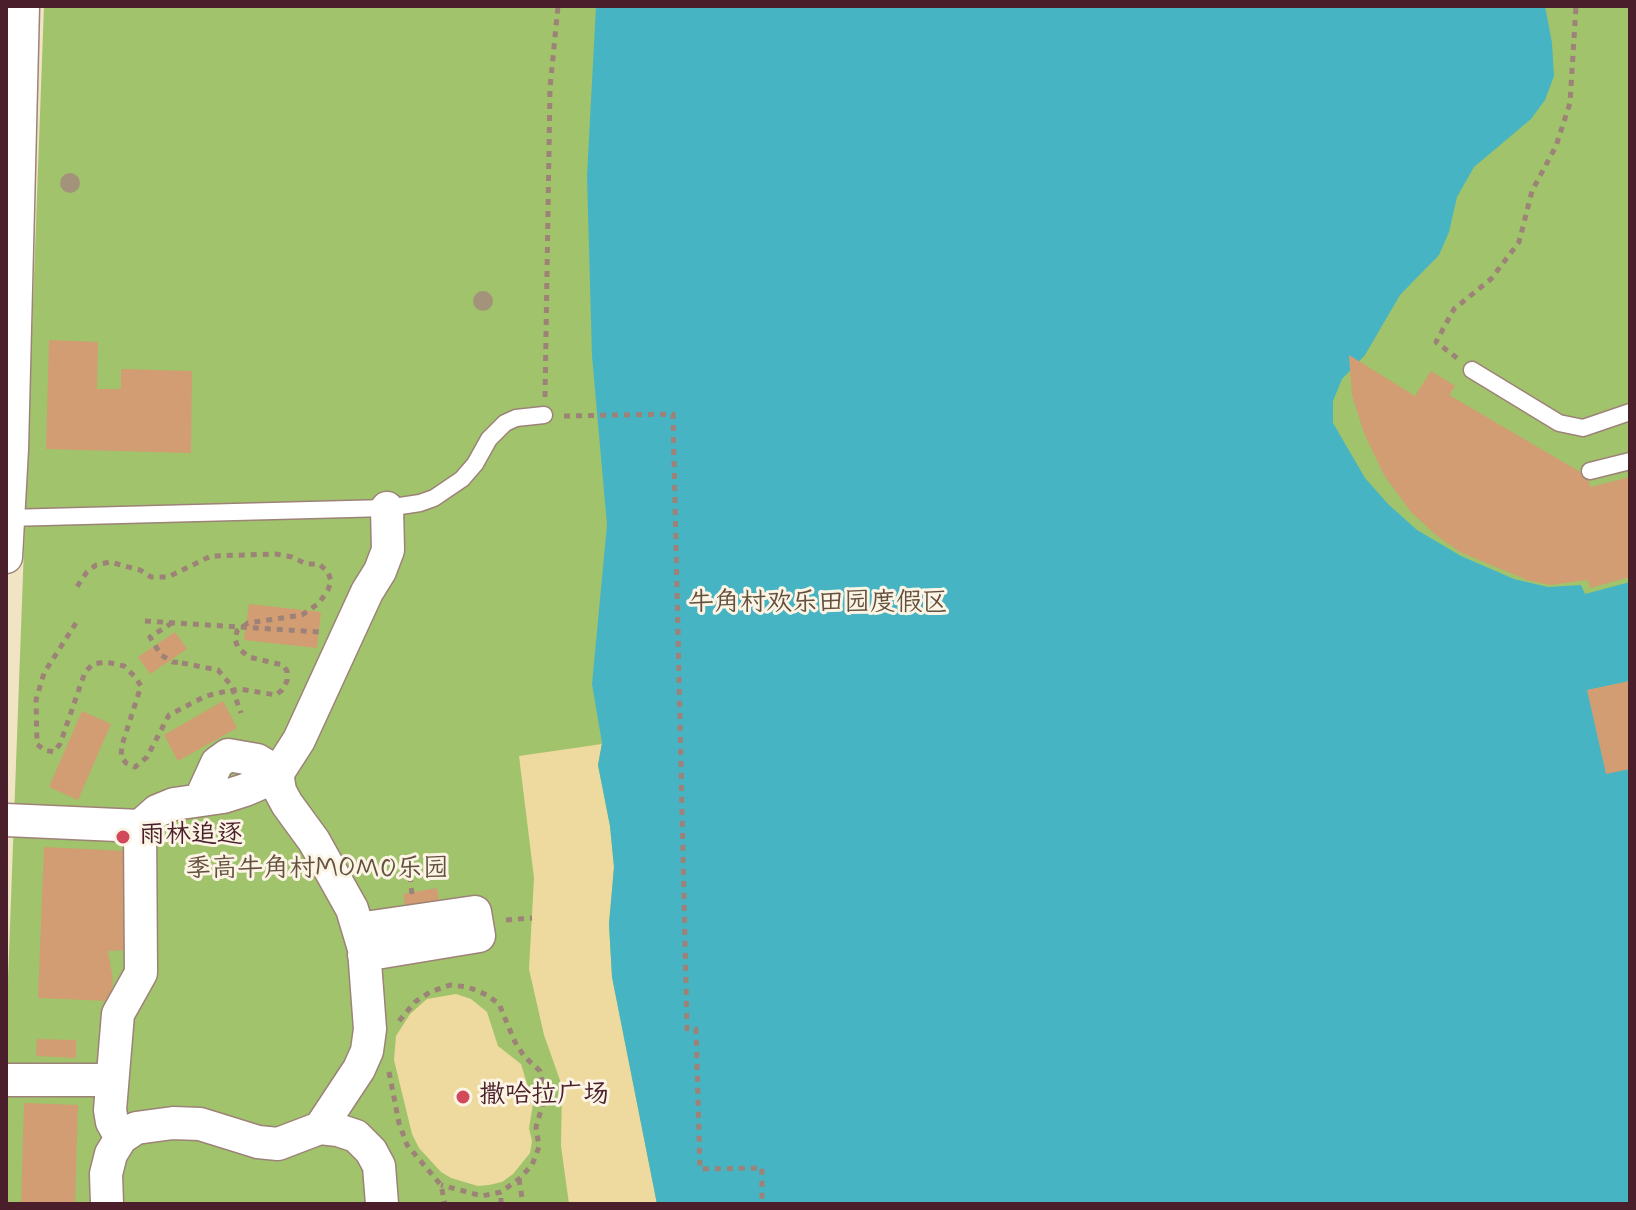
<!DOCTYPE html>
<meta charset="utf-8">
<style>
body{margin:0}
#map{position:relative;width:1636px;height:1210px;overflow:hidden;background:#f0e4c5;font-family:Mynerve,sans-serif}
canvas{display:block}
.frame{position:absolute;inset:0;border:8px solid #4a1f2b;pointer-events:none}
</style>
<div id="map">
<canvas width="1636" height="1210"></canvas>
<div class="frame"></div>
</div>
<script>
const ctx = document.querySelector('canvas').getContext('2d');
ctx.lineJoin = 'round';
function paint(path, color) { ctx.fillStyle = color; ctx.fill(path, 'evenodd'); }
const poly = rows => new Path2D(rows.map(r => 'M' + r).join(''));
function strokePath(path, color, width, dash) { ctx.strokeStyle = color; ctx.lineWidth = width; ctx.lineCap = dash ? 'butt' : 'round'; ctx.setLineDash(dash || []); ctx.stroke(path); }
function drawText(font, color, halo, rows, align = 'center') {
  ctx.font = font + ' Mynerve,"LXGW WenKai TC",sans-serif'; ctx.lineWidth = 6; ctx.setLineDash([]); ctx.textBaseline = 'middle'; ctx.strokeStyle = halo; ctx.fillStyle = color; for (const [text, x, y, turn = 0] of rows) {
    ctx.save(); ctx.translate(x, y); ctx.rotate((+turn || 0) * Math.PI / 180); ctx.textAlign = isNaN(turn) ? turn : align; if (halo) ctx.strokeText(text, 0, 0); ctx.fillText(text, 0, 0); ctx.restore();
  }
}
const green = poly([
 [44,6,1630,6,1630,1204,6,1204,6,1034]
]);
const sand = poly([
 [602,744,598,765,610,826,614,867,609,924,612,977,657,1204,569,1204,561,1146,562,1086,544,1035,529,969,534,878,519,756],
 [456,994,471,999,487,1012,498,1046,521,1064,533,1104,529,1128,532,1141,530,1153,513,1174,502,1182,489,1185,478,1186,451,1178,441,1172,419,1148,412,1134,394,1060,396,1036,410,1014,427,999]
]);
const water = poly([
 [596,6,1545,6,1552,43,1554,76,1545,100,1531,119,1474,167,1457,197,1449,232,1439,255,1400,295,1365,355,1342,379,1333,401,1333,423,1365,478,1388,504,1417,530,1461,556,1514,579,1548,587,1581,585,1585,594,1630,582,1630,681,1588,690,1630,769,1630,1204,657,1204,612,977,609,924,614,867,610,826,598,765,602,743,592,684,607,525,592,356,587,176]
]);
const building = poly([
 [49,340,98,342,97,389,121,389,121,369,192,371,191,453,46,449],
 [1349,355,1415,396,1431,371,1455,386,1449,395,1587,476,1591,487,1630,477,1630,577,1590,588,1588,580,1550,585,1527,580,1460,552,1436,535,1411,512,1384,475,1364,433,1352,395],
 [249,604,321,612,317,648,244,640],
 [175,632,187,649,150,674,138,657],
 [1630,681,1630,769,1606,774,1587,690],
 [223,701,237,728,178,761,164,735],
 [82,711,111,724,78,800,49,787],
 [44,847,126,851,124,900,129,950,108,951,113,980,110,1001,38,998],
 [437,888,439,900,405,906,403,894],
 [37,1039,76,1040,76,1058,36,1056],
 [24,1103,78,1105,75,1204,21,1204]
]);
const path = poly([
 [1457,358,1436,342,1454,309,1491,279,1519,242,1532,191,1556,146,1570,103,1576,6],
 [545,397,550,88,558,6],
 [564,416,673,414,687,1029,696,1029,700,1169,762,1168,762,1204],
 [145,621,320,632],
 [76,623,44,673,36,700,37,744,44,750,54,752,60,744,85,672,93,664,106,662,124,666,135,677,141,686,122,745,121,756,126,763,135,767,147,757,169,715,206,696,223,692,240,689,276,695,282,690,287,681,287,671,283,665,249,657,238,648,235,639,237,631,248,623,302,615,319,603,328,590,331,581,328,572,319,564,306,564,292,557,276,554,211,556,168,577,151,577,140,570,110,562,96,565,87,572,76,588],
 [172,623,150,637,161,655,173,662,182,663],
 [410,876,412,895],
 [506,920,532,918],
 [399,1021,415,1002,430,992,450,985,468,987,487,995,499,1004,515,1042,524,1056,540,1071,545,1097,536,1127,539,1147,532,1165,519,1179,501,1192,482,1196,441,1185],
 [389,1072,399,1123,407,1145,441,1185,445,1204],
 [519,1179,523,1204],
 [501,1204,501,1192]
]);
const lane = poly([
 [1472,370,1559,423,1583,428,1630,412],
 [1590,471,1630,461],
 [7,518,387,508,420,503,434,498,462,479,475,464,489,439,505,423,516,418,544,415]
]);
const street = poly([
 [6,557,12,449,23,6],
 [200,800,217,763,228,755,257,760,277,772,280,791,287,804,314,841,352,909,364,949,370,1029,367,1051,359,1069,320,1128],
 [6,820,140,826,141,973,118,1014,110,1110,112,1122,121,1138],
 [140,826,157,811,174,804,223,797,245,790,266,781,281,768,299,740,367,592,380,571,388,550,387,508],
 [358,929,475,912,479,936,364,955],
 [6,1080,112,1080],
 [107,1204,106,1174,111,1154,121,1138,136,1128,173,1123,200,1124,258,1142,278,1144,320,1128,338,1130,356,1136,371,1151,379,1166,382,1204]
]);
const pathBridge = poly([
 [182,663,218,670,231,685,241,713]
]);
const trees = [
 [70,183],
 [483,301]
];
const markers = [
 [123,837,8,"#d1495b"],
 [463,1097,8,"#d1495b"]
];
const parkNames = [
 ["牛角村欢乐田园度假区",818,605],
 ["季高牛角村MOMO乐园",317,871]
];
const poiNames = [
 ["雨林追逐",139,837],
 ["撒哈拉广场",479,1097]
];
paint(green, '#a1c36c');
paint(sand, '#eeda9e');
paint(water, '#47b4c3');
paint(building, '#d29d72');
strokePath(lane, '#9d8278', 19);
strokePath(street, '#9d8278', 35);
strokePath(path, '#9d8278', 5, [6, 6]);
strokePath(lane, '#fff', 16);
strokePath(street, '#fff', 32);
strokePath(pathBridge, '#9d8278', 5, [6, 6]);
ctx.fillStyle = '#a3937b';
for (const [x, y] of trees) { ctx.beginPath(); ctx.arc(x, y, 10, 0, 2 * Math.PI); ctx.fill(); }
for (const [x, y, r, color] of markers) { const dot = new Path2D(); dot.arc(x, y, r, 0, 2 * Math.PI); ctx.fillStyle = color; ctx.fill(dot); strokePath(dot, '#fcf5e5', 3); }
drawText('26px', '#64503e', '#fcf5e5', parkNames);
drawText('26px', '#4a1f2b', '#fcf5e5', poiNames, 'left');
</script>
